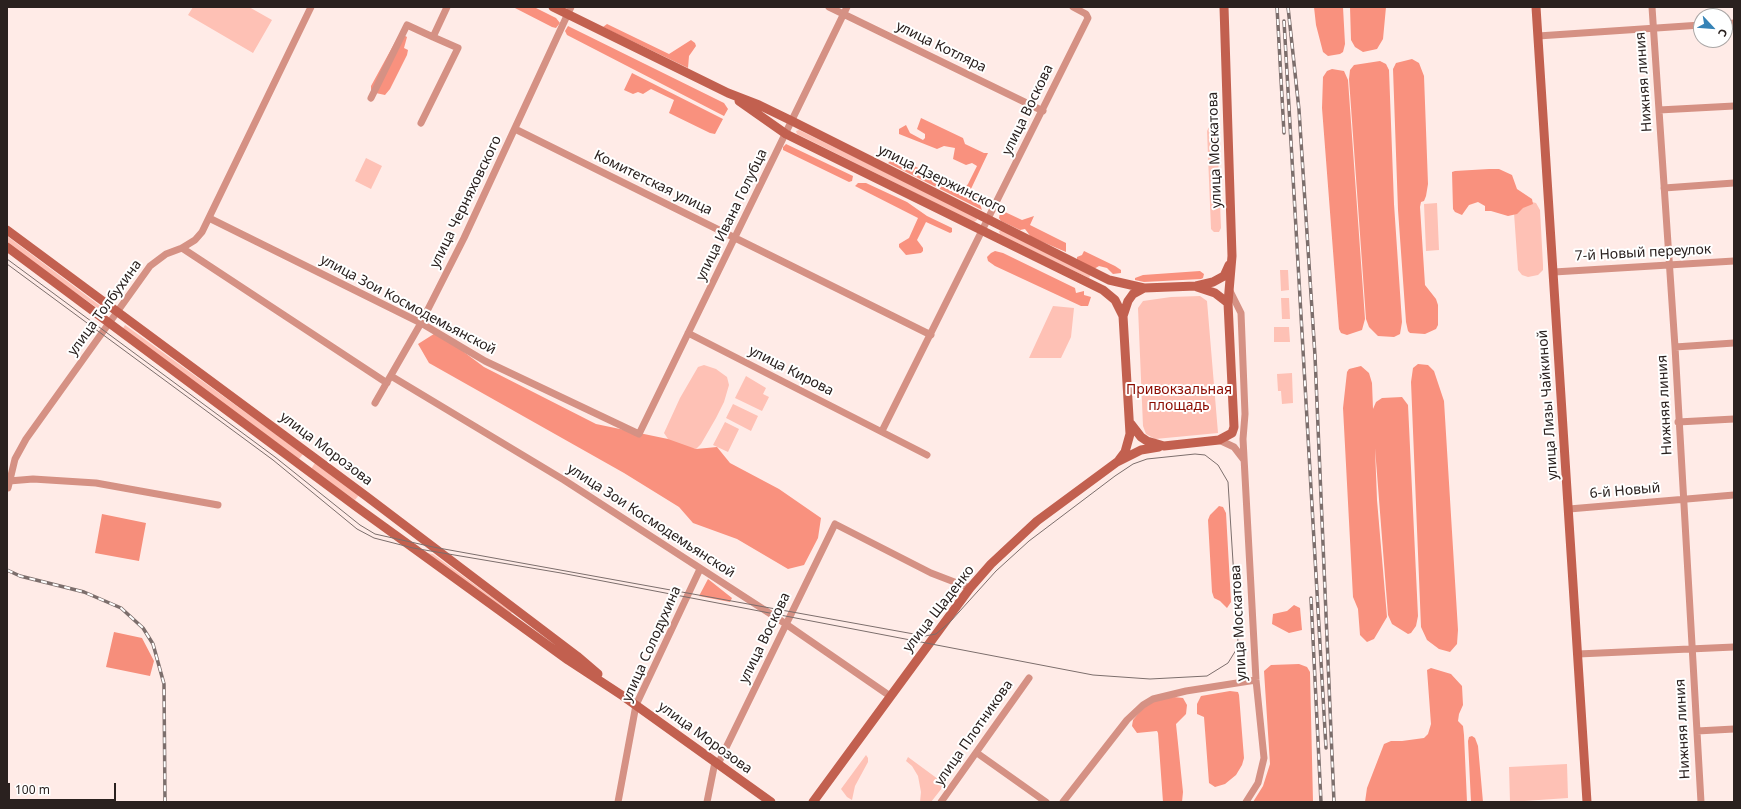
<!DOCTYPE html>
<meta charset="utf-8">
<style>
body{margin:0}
#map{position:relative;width:1741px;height:809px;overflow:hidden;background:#ffebe7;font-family:"Noto Sans",sans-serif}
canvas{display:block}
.frame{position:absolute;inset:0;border:8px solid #2a211f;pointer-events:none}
.north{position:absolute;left:1693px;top:8px;width:40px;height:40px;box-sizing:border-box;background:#fff;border:1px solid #aaa6a5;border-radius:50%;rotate:116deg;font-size:11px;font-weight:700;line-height:16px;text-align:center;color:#2a211f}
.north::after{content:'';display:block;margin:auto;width:14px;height:18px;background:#3683b6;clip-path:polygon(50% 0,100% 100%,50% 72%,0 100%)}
.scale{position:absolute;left:8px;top:783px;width:108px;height:18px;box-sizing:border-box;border:2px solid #2a211f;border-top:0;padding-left:5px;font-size:12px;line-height:14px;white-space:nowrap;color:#2a211f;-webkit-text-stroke:3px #fff;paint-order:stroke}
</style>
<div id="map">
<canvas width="1741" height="809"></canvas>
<div class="frame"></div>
<div class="north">С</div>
<div class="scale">100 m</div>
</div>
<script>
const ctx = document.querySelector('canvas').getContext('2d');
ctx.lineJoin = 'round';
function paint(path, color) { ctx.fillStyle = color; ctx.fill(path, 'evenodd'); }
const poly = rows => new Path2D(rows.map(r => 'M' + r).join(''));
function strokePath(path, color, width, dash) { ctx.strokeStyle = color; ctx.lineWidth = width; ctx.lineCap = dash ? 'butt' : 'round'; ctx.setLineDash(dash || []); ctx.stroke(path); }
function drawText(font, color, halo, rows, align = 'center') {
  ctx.font = font + ' "Noto Sans",sans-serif'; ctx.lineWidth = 4; ctx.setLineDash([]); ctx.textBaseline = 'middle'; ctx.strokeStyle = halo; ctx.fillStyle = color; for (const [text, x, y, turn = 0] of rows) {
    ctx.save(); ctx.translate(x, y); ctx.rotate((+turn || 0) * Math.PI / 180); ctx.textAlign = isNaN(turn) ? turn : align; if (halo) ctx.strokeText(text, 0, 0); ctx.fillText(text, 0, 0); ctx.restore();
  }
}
const green = poly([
 [193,7,249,7,272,20,253,53,188,15],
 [1209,127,1214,127,1217,130,1221,228,1219,232,1214,232,1211,229,1207,131],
 [799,130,977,217,977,220,974,222,797,134,796,131],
 [366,158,382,166,371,189,355,181],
 [1532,202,1536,203,1540,210,1543,265,1543,270,1538,275,1528,277,1522,275,1518,270,1514,213],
 [1437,203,1439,250,1426,251,1424,204],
 [1002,230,1091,274,1089,278,1000,235,999,231],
 [7,236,103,308,103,312,7,244],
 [1280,270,1288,270,1289,290,1281,291],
 [1200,296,1207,301,1218,433,1155,439,1146,434,1143,426,1138,308,1143,301,1171,297],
 [1281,298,1289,298,1290,319,1282,319],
 [1053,306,1074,308,1071,337,1061,358,1029,358],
 [125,325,303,454,299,459,122,330],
 [1274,327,1289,327,1290,342,1274,342],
 [704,365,716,369,727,377,729,385,724,402,716,418,701,444,696,449,675,444,668,439,664,433,680,398,698,367],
 [1292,373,1293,403,1282,404,1281,391,1278,391,1277,374],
 [746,376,766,388,763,394,769,397,762,411,735,398],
 [733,404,758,416,751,431,726,418],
 [725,422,739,429,728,452,713,445],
 [315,463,359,495,355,500,311,469],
 [427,553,433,554,512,612,510,615],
 [866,755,868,758,868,762,855,786,852,800,847,797,841,789],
 [908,757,942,782,942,788,931,802,920,802,921,792,918,776,912,766,906,761],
 [1567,764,1568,798,1510,802,1509,767]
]);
const forest = poly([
 [513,7,534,7,556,18,560,23,556,28,552,27],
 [1314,7,1343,7,1345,44,1343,52,1340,54,1328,56,1323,52,1316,25],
 [1350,7,1386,7,1383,39,1377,49,1363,52,1355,47,1351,40],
 [607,24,669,54,691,40,695,43,696,46,689,56,688,68,603,27],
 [568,26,724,103,728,109,724,116,567,35,565,31],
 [400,33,407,37,404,48,408,50,407,55,390,89,385,95,371,92,371,86],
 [1412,59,1419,63,1424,76,1428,184,1426,196,1424,201,1421,202,1420,207,1425,285,1436,299,1438,305,1438,325,1436,329,1425,334,1410,333,1408,331,1406,322,1398,210,1393,69,1396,63],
 [1380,61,1386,64,1389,70,1394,204,1402,322,1400,334,1394,337,1378,336,1369,327,1366,319,1349,79,1350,70,1354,65],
 [1332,69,1344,71,1348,80,1365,319,1362,330,1347,335,1341,333,1339,329,1322,108,1323,77,1327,71],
 [632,73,723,119,715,134,710,133,669,113,674,100,651,89,643,94,638,92,633,94,624,90],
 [921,118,963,138,965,144,984,153,988,153,971,189,971,195,978,198,982,210,888,163,896,157,963,190,968,184,977,166,972,163,966,165,953,159,955,148,944,146,937,149,899,134,899,129,906,125,910,133,923,140,925,138,925,134,917,129],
 [786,144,853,176,852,181,849,182,783,150,783,147],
 [1489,169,1499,169,1512,175,1517,189,1532,199,1533,204,1523,208,1517,214,1508,216,1491,211,1485,211,1485,206,1478,202,1469,205,1462,215,1455,212,1453,209,1452,172,1455,171],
 [858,183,866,183,907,202,927,216,952,228,952,232,950,233,926,222,917,240,923,248,923,251,921,253,906,255,899,247,899,244,909,238,918,218,855,186],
 [1005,212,1022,220,1034,216,1030,225,1066,243,1066,252,1031,237,1025,229,1020,230,1001,221,999,218,1000,213],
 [995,251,1003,253,1075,288,1076,293,1084,291,1084,295,1091,297,1088,306,1081,306,995,266,988,261,987,257,991,253],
 [1084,251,1115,266,1121,270,1121,273,1113,274,1107,268,1099,266,1094,269,1077,260,1077,257,1082,255],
 [1200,271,1204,274,1203,278,1201,279,1144,282,1135,280,1135,278,1143,275],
 [437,332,484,367,596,424,668,439,696,449,717,447,730,463,779,489,821,518,818,538,804,565,788,569,737,539,693,523,679,507,624,473,429,363,418,344],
 [1418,364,1428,365,1434,371,1444,401,1458,630,1457,644,1450,652,1439,649,1427,640,1421,627,1411,382,1413,368],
 [1361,366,1369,373,1372,383,1373,409,1376,402,1382,398,1402,397,1408,405,1418,616,1416,626,1411,633,1408,634,1392,624,1388,615,1375,448,1377,500,1387,617,1374,639,1367,642,1360,635,1358,609,1353,597,1343,408,1347,372,1349,369],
 [1219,506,1223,507,1226,513,1231,602,1227,608,1220,601,1214,598,1212,592,1208,520,1210,515],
 [708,579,732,598,730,602,699,596],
 [1294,605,1300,608,1302,630,1289,633,1272,624,1273,614,1287,611],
 [1299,664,1307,667,1310,672,1313,802,1253,802,1263,786,1270,764,1264,671,1271,665],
 [1431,668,1451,674,1462,686,1463,705,1459,714,1458,721,1463,726,1464,735,1467,802,1365,802,1367,788,1384,744,1391,741,1402,741,1424,738,1428,734,1431,724,1427,670],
 [1230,691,1238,692,1239,695,1244,758,1242,765,1236,775,1225,784,1215,787,1209,783,1204,717,1197,714,1197,704,1201,696],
 [1174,697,1183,698,1187,705,1186,714,1176,724,1183,792,1182,802,1163,802,1158,733,1157,731,1137,733,1132,726,1133,720,1142,709,1154,701],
 [1472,736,1475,738,1478,746,1483,802,1471,802,1468,741,1469,737]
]);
const water = poly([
 [102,514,146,523,139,561,95,553],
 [114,632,142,638,154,661,150,676,106,667]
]);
const street = poly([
 [829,7,1043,111],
 [1652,7,1675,347,1701,802],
 [1725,24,1734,23],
 [1538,36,1701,25],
 [371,98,407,25,433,37],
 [1659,110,1734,106],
 [421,123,458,48,433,37,447,7],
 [515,129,931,335],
 [1664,188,1734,183],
 [209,218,421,323,485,361,639,434,847,7],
 [182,248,387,383],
 [1554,272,1734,261],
 [1230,291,1241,313,1245,414,1243,439,1256,680,1264,758,1258,783,1246,802],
 [688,333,927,455],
 [1675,347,1734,343],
 [391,376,564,480,780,620,890,696],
 [375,403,421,323,464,238,571,7],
 [1678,422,1734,419],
 [882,431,1088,18,1086,14,1073,7],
 [1219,440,1234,447,1244,460],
 [9,481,33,479,96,483,218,505],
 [8,488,15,459,26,439,150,266,166,254,182,248,195,240,202,232,311,7],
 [1569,509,1734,495],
 [1578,654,1734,647],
 [1697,731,1734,729],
 [977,753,1046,802],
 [718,764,835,524,931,573,970,588],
 [618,802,636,705,700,569],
 [707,802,715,762],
 [941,802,1029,678],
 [1063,802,1127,720,1143,705,1153,699,1186,691,1256,680]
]);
const secondary = poly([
 [553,7,728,93,759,105,792,121,1109,280,1144,288],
 [1536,7,1587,802],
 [739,101,786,134,1103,290,1115,300,1123,316],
 [7,230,366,496,577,656,598,674],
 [7,247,358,508,568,660,623,696,771,802],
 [1197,287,1215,293,1228,303],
 [1131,424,1141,437,1147,441,1164,446,1219,440,1232,433,1234,427,1228,303,1232,256,1224,7],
 [1119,460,1125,452,1130,434,1123,316,1128,301,1133,294,1144,288,1196,286,1213,282,1224,276,1229,265],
 [813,802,970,588,991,564,1037,521,1117,462,1141,450,1159,447]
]);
const tram = poly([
 [7,259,275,457,360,525,375,534,433,547,925,636,936,634,950,622,996,571,1029,541,1115,476,1133,464,1147,459,1195,454,1205,455,1218,465,1228,482,1238,642,1236,650,1228,663,1207,676,1150,679,1093,675,561,573,413,548,374,538,357,529,273,460,7,264]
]);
const rail = poly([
 [1277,7,1284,133],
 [1288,7,1299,110,1315,356,1334,802],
 [1284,21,1326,748],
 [7,570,20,576,84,592,121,608,143,628,153,644,164,684,165,802],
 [1311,598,1321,802]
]);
const streetNames = [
 ["улица Котляра",941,47,26],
 ["Нижняя линия",1644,82,-94],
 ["улица Воскова",1028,110,-64],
 ["улица Москатова",1215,150,-92],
 ["улица Дзержинского",942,180,26],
 ["Комитетская улица",653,183,26],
 ["улица Черняховского",466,202,-64],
 ["улица Ивана Голубца",732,215,-64],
 ["7-й Новый переулок",1643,253,-3],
 ["улица Зои Космодемьянской",408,305,28],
 ["улица Толбухина",105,308,-54],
 ["улица Кирова",791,371,27],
 ["улица Лизы Чайкиной",1548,405,-94],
 ["Нижняя линия",1665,405,-93],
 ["улица Морозова",326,449,37],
 ["6-й Новый",1625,491,-5],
 ["улица Зои Космодемьянской",651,521,33],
 ["улица Щаденко",939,609,-52],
 ["улица Москатова",1239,623,-93],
 ["улица Воскова",765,638,-64],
 ["улица Солодухина",652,644,-66],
 ["Нижняя линия",1683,729,-93],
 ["улица Плотникова",974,733,-55],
 ["улица Морозова",705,738,36]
];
const parkNames = [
 ["Привокзальная",1179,390],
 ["площадь",1179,406]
];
paint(green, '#fec1b5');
paint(forest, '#f9917e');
paint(water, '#f68e7b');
strokePath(street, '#d59184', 7);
strokePath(secondary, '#c2604f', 9);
strokePath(tram, '#7c6e6c', 1);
strokePath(rail, '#7c6e6c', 3.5);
strokePath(rail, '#fff', 2, [6]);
drawText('14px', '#2a211f', '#fff', streetNames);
drawText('14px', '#8b0b00', '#fff', parkNames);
</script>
